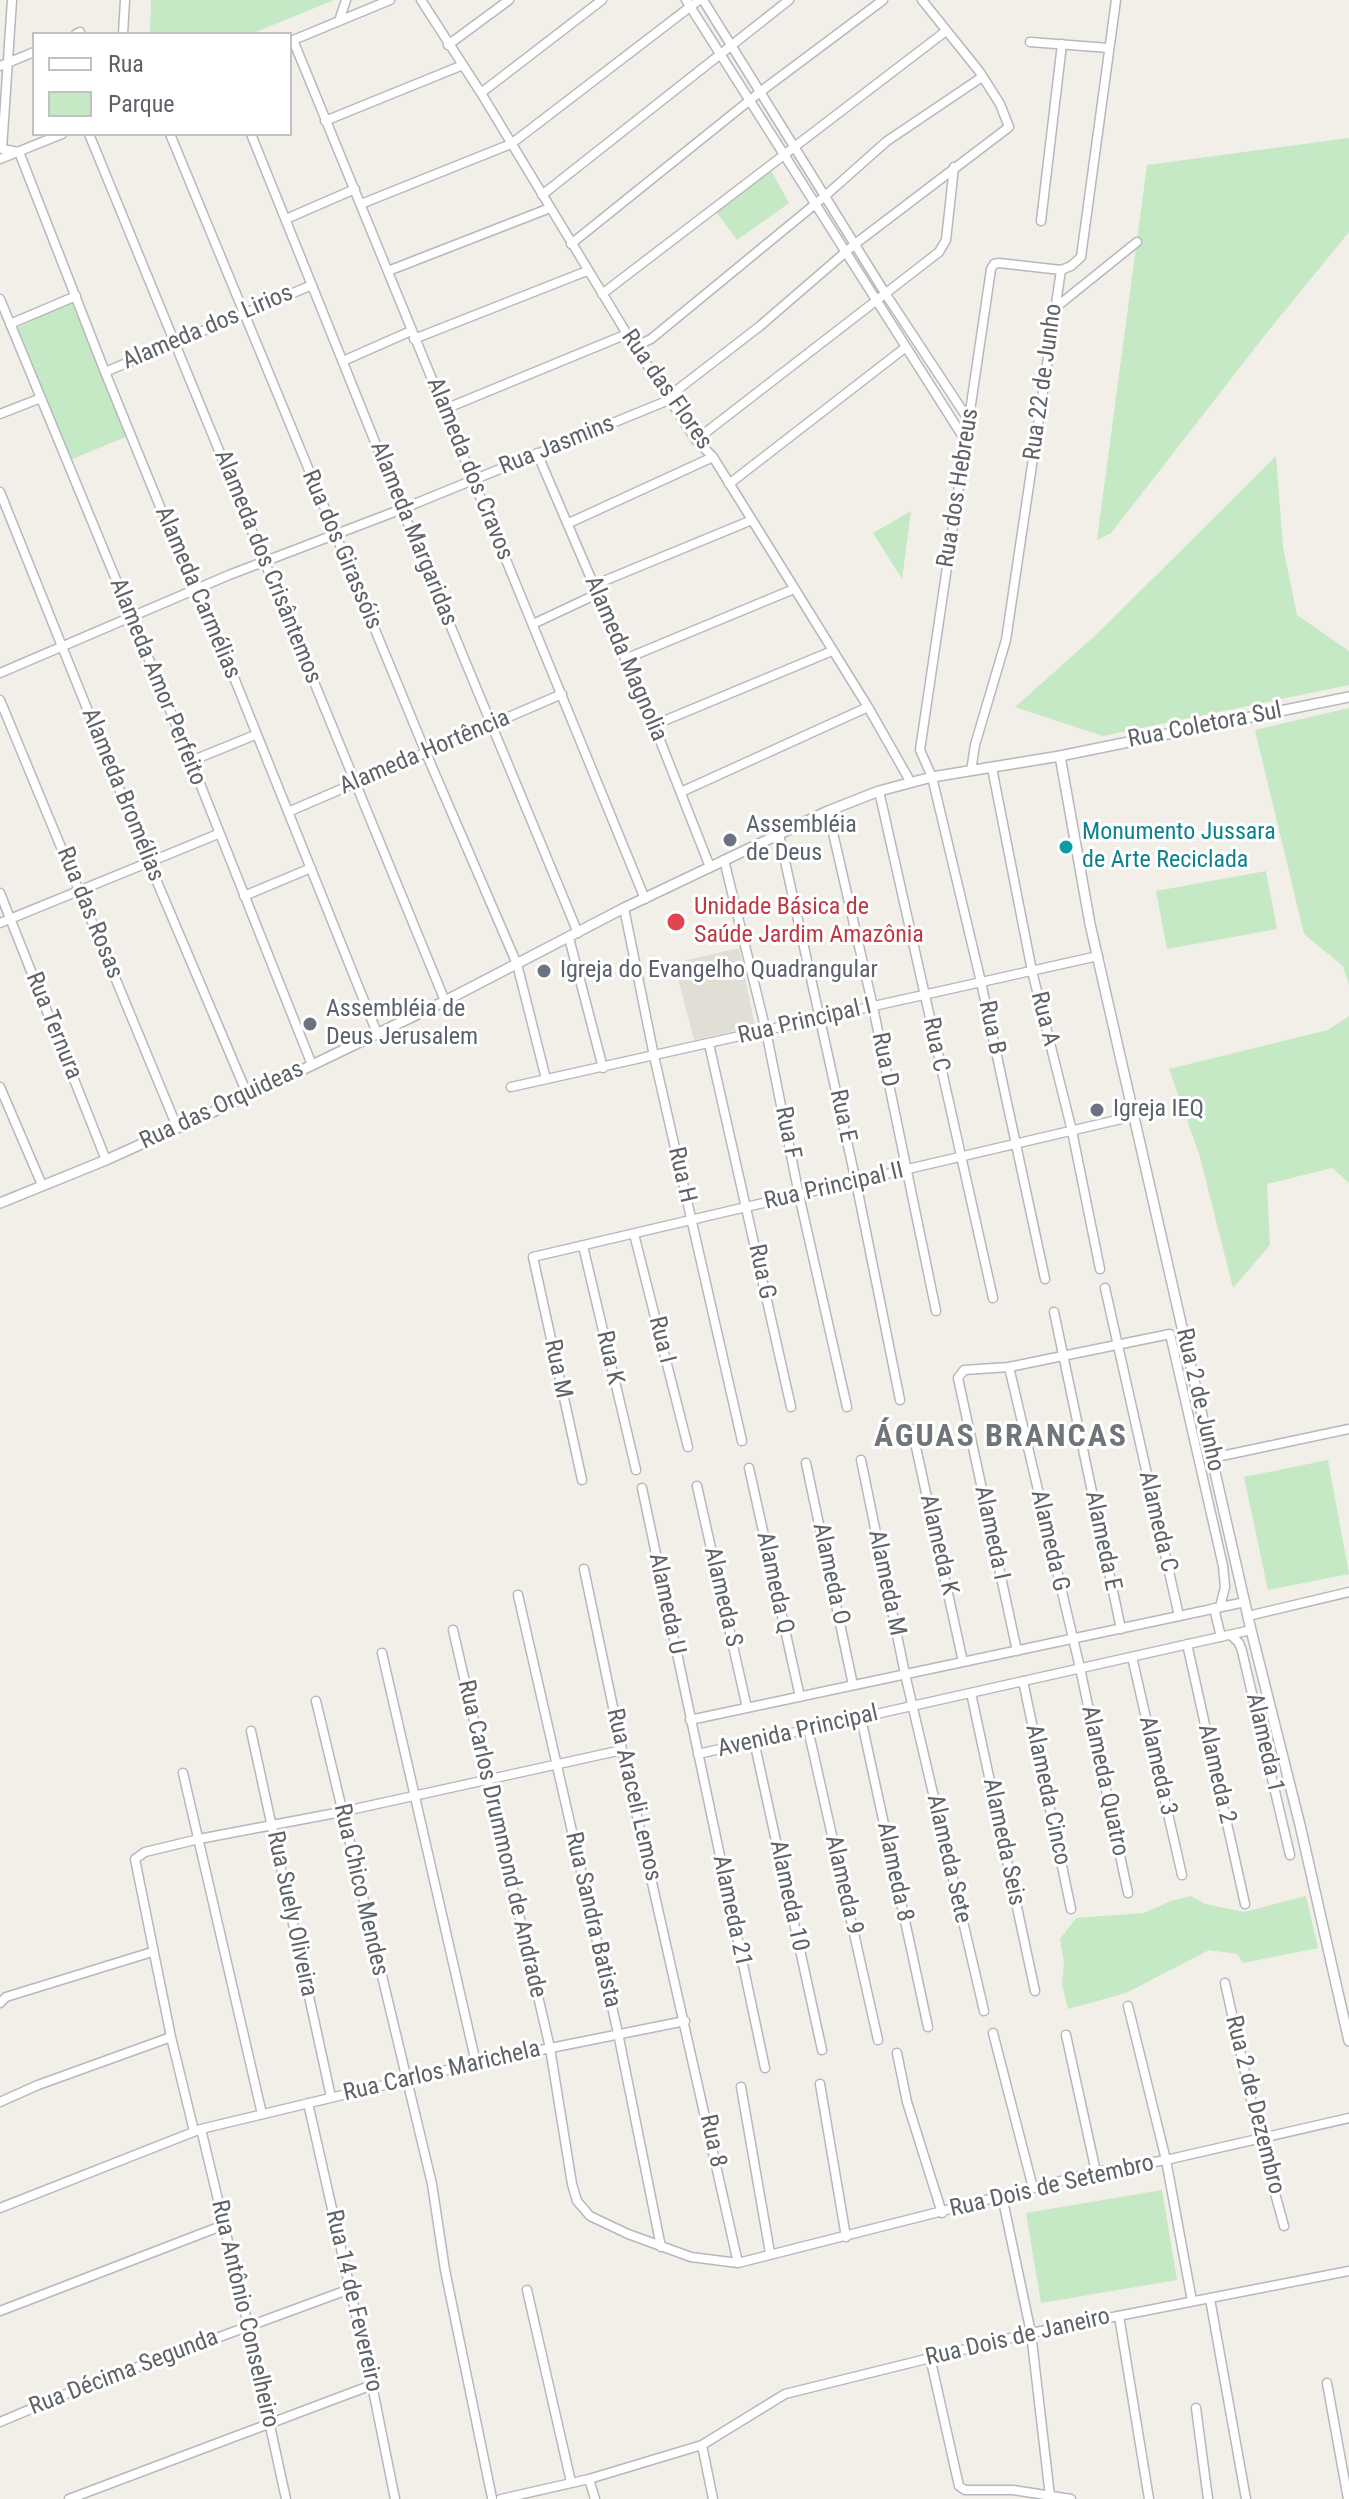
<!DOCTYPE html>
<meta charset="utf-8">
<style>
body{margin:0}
#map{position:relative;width:1349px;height:2499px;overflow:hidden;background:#f1efe8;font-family:"Roboto Condensed",sans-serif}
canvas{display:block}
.legend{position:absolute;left:32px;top:32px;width:260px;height:104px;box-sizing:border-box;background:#fff;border:2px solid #bfc1c3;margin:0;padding:10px 14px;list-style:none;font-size:24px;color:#5f6368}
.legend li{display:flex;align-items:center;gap:16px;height:40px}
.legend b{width:40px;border:2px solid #bfc1c3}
</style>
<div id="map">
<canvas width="1349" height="2499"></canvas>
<ul class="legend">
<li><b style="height:10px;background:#fff"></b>Rua</li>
<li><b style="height:22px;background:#c5e8c5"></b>Parque</li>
</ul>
</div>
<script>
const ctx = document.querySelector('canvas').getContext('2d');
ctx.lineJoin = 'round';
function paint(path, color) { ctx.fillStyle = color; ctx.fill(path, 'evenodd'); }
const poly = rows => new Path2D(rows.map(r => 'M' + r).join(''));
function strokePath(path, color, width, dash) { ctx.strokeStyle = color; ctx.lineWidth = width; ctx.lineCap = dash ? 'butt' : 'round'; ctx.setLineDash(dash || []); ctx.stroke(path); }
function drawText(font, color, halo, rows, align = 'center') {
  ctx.font = font + ' "Roboto Condensed",sans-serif'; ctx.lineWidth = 6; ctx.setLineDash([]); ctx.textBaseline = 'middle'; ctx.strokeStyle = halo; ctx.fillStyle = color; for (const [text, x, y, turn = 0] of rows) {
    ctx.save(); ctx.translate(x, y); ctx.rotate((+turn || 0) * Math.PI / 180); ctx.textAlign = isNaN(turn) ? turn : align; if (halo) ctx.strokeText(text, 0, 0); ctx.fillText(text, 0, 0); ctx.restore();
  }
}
const education = poly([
 [739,948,755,1026,694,1040,674,963]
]);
const green = poly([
 [151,0,334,0,251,34,150,34],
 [1349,138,1349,232,1265,335,1111,533,1097,540,1147,165],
 [770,169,789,203,737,240,715,210],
 [74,300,128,436,70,460,15,329],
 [1276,456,1283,547,1297,615,1349,651,1349,685,1103,736,1015,707,1099,632],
 [911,511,902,579,873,533],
 [1349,708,1349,985,1343,966,1304,934,1255,730],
 [1266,871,1277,929,1167,949,1156,891],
 [1349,1016,1349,1183,1332,1168,1267,1184,1270,1245,1233,1288,1200,1157,1169,1069,1328,1030],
 [1328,1460,1349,1574,1268,1590,1244,1477],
 [1191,1896,1205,1904,1244,1912,1306,1896,1318,1948,1243,1963,1237,1954,1209,1950,1126,1993,1068,2009,1062,1984,1064,1962,1060,1939,1076,1918,1144,1913,1171,1901],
 [1162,2190,1177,2280,1041,2303,1026,2213]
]);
const minor = poly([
 [12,0,2,149,19,152,105,372,163,514,198,588,377,1033],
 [421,0,481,93,627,334,696,440,713,457,868,707,910,781],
 [686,0,965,440],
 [703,0,885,293,970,422],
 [339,21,346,0],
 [76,34,80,32],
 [123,34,125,0],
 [293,40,645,899],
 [291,41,390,0],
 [1030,42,1109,48],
 [448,45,509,0],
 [0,66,34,52],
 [481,93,602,0],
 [325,121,463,65],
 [89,134,445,1001],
 [170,134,426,753,517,964,546,1079],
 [251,134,402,509,578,933],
 [0,159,62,134],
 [542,195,789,0],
 [361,204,511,144,699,0],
 [286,219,355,189],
 [1041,221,1062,44],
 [571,244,760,92,883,0],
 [388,271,550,208],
 [602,294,946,31],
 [0,299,191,761,312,1065],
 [1055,308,1137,242],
 [10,324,76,296],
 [414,339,587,271],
 [636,346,651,339,825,196,887,141,982,77],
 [343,361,411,331],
 [105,372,312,285],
 [668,397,760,326,855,244,1009,127,1000,104,979,71,922,0],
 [445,409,627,334],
 [0,414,41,398],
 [696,440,939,252,946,240,954,167],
 [537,453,654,725,710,867],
 [729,484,906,347],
 [0,492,149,863,248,1096],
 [569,523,713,457],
 [594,585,752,520],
 [533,624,597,594],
 [625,659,794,589],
 [0,673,229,575,402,509,669,400],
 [0,700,177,1127],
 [654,725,832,651],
 [191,761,255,735],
 [992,768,1032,971,1072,1131,1100,1269],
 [971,771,975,745,1006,640,1061,270,1071,266,1081,257,1116,0],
 [879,791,993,1298],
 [681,792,868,707],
 [828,811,873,1007,936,1311],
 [288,812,562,694],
 [779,834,856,1182,900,1400],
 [724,860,766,1031,799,1195,847,1407],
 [0,893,106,1160],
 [244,896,311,868],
 [624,908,654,1056,742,1441],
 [0,923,218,834],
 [569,938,603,1068],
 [709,1044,791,1407],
 [0,1087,42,1185],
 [511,1087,1098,956],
 [634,1234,688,1447],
 [583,1246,636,1470],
 [1045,1279,981,982,932,777,920,750,991,269,994,264,999,263,1061,270],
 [1105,1288,1179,1616],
 [1054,1312,1121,1629],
 [1009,1367,1080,1668,1128,1893],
 [912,1429,963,1662],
 [1212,1458,1349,1429],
 [861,1460,905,1674,984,2011],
 [806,1463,853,1685],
 [749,1468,800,1697],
 [582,1480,533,1257,1134,1116],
 [697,1486,747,1708],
 [642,1488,765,2068],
 [584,1569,622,1750,738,2263],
 [518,1595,618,2033,661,2247],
 [1214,1608,1221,1637],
 [1248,1616,1349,1592],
 [453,1630,550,2048,572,2184,577,2201,590,2216,628,2234,691,2257,738,2263,1096,2172,1166,2160,1349,2118],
 [1231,1635,1239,1643,1242,1651,1290,1855],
 [1187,1644,1245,1904],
 [1017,1651,958,1378,964,1370,1009,1367,1170,1334,1223,1566,1225,1587,1220,1607],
 [382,1653,476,2063],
 [1132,1657,1182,1875],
 [1023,1681,1071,1909],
 [971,1693,1035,1991],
 [316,1701,432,2184,445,2270,492,2498],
 [861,1718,928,2027],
 [690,1720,1245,1602],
 [808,1729,878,2040],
 [251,1731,331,2097],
 [754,1741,822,2050],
 [698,1754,1251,1630],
 [183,1773,262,2114],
 [1225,1983,1260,2139,1284,2226],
 [0,2003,6,1997,152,1952],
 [1128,2006,1166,2160,1192,2301],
 [993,2033,1033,2188],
 [1066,2035,1096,2172],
 [897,2053,907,2102,942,2213],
 [820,2084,846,2237],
 [741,2087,770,2253],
 [0,2102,38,2085,171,2037],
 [308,2103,372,2385,395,2499],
 [201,2129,248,2325,286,2499],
 [194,2131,171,2037,135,1859,145,1852,199,1839,341,1812,622,1750],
 [1002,2196,1031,2333,1050,2496],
 [0,2208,201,2129,476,2063,685,2021],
 [527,2290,571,2482],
 [1210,2299,1246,2499],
 [0,2311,224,2225],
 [1119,2316,1149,2499],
 [930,2357,959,2486,965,2490,1013,2490,1071,2499],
 [1327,2383,1348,2499],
 [1196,2408,1208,2499],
 [0,2422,78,2389,350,2289],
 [702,2445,713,2499],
 [589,2479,595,2499],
 [69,2499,372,2385],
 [501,2499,589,2479,702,2445,785,2394,1031,2333,1349,2271]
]);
const tertiary = poly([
 [1060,756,1090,924,1251,1630,1300,1825,1349,2041],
 [0,1203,106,1160,248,1096,445,1001,624,908,828,811,879,791,932,777,1060,756,1349,697]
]);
const markers = [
 [730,840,8,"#6b7280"],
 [1066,847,8,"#0f9aa8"],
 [676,922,10,"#e0444e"],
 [544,971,8,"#6b7280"],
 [310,1024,8,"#6b7280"],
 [1097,1110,8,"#6b7280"]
];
const streetNames = [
 ["Alameda dos Lirios",208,328,-23],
 ["Rua 22 de Junho",1044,382,-82],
 ["Rua das Flores",666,390,55],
 ["Rua Jasmins",557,446,-22],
 ["Alameda dos Cravos",469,469,68],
 ["Rua dos Hebreus",959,488,-81],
 ["Alameda Margaridas",413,534,68],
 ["Rua dos Girassóis",341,550,67],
 ["Alameda dos Crisântemos",267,567,68],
 ["Alameda Carmélias",197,593,67],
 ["Alameda Magnolia",625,659,67],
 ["Alameda Amor Perfeito",157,682,68],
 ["Rua Coletora Sul",1205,726,-11],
 ["Alameda Hortência",425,753,-23],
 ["Alameda Bromélias",122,795,68],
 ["Rua das Rosas",89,913,68],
 ["Rua A",1044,1019,76],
 ["Rua Principal I",805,1022,-13],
 ["Rua Ternura",53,1026,68],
 ["Rua B",991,1028,78],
 ["Rua C",935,1045,78],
 ["Rua D",884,1060,78],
 ["Rua das Orquideas",222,1106,-25],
 ["Rua E",842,1116,78],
 ["Rua F",787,1133,79],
 ["Rua H",681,1175,77],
 ["Rua Principal II",834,1187,-13],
 ["Rua G",761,1272,78],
 ["Rua I",661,1340,76],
 ["Rua K",609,1358,77],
 ["Rua M",557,1369,78],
 ["Rua 2 de Junho",1199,1400,77],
 ["Alameda C",1157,1522,77],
 ["Alameda I",991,1533,78],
 ["Alameda G",1049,1541,77],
 ["Alameda E",1102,1541,78],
 ["Alameda K",938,1545,77],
 ["Alameda O",830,1574,78],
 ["Alameda Q",774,1583,78],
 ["Alameda M",886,1583,78],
 ["Alameda S",722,1597,77],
 ["Alameda U",666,1604,78],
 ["Avenida Principal",798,1732,-13],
 ["Alameda 1",1264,1743,77],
 ["Alameda 3",1157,1766,77],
 ["Alameda 2",1216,1774,77],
 ["Alameda Quatro",1104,1781,78],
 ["Rua Araceli Lemos",633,1795,77],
 ["Alameda Cinco",1047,1795,78],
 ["Rua Carlos Drummond de Andrade",501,1839,77],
 ["Alameda Seis",1003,1842,78],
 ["Alameda Sete",948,1859,77],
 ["Alameda 8",894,1872,78],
 ["Alameda 9",843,1885,77],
 ["Rua Chico Mendes",360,1890,77],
 ["Alameda 10",788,1896,78],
 ["Alameda 21",731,1911,78],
 ["Rua Suely Oliveira",291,1914,78],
 ["Rua Sandra Batista",592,1920,77],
 ["Rua Carlos Marichela",442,2072,-13],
 ["Rua 2 de Dezembro",1254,2105,76],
 ["Rua 8",712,2141,78],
 ["Rua Dois de Setembro",1052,2187,-13],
 ["Rua 14 de Fevereiro",353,2301,77],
 ["Rua Antônio Conselheiro",244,2314,77],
 ["Rua Dois de Janeiro",1018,2338,-13],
 ["Rua Décima Segunda",124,2373,-21]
];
const worshipNames = [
 ["Assembléia",746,826],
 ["de Deus",746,854],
 ["Igreja do Evangelho Quadrangular",560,971],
 ["Assembléia de",326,1010],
 ["Deus Jerusalem",326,1038],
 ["Igreja IEQ",1113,1110]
];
const cultureNames = [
 ["Monumento Jussara",1082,833],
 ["de Arte Reciclada",1082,861]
];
const healthNames = [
 ["Unidade Básica de",694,908],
 ["Saúde Jardim Amazônia",694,936]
];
const districtNames = [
 ["ÁGUAS BRANCAS",1001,1438]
];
paint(education, '#e1ded6');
paint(green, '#c5e8c5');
strokePath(minor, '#b5b8bc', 11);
strokePath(tertiary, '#b5b8bc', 12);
strokePath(minor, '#fff', 8);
strokePath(tertiary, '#fff', 9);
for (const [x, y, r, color] of markers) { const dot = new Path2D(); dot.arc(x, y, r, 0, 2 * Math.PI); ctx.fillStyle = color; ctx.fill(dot); strokePath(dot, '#fff', 3); }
drawText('24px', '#5f6368', '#fff', streetNames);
drawText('24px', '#5b616d', '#fff', worshipNames, 'left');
drawText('24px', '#0d838f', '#fff', cultureNames, 'left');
drawText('24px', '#be3a42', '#fff', healthNames, 'left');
ctx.letterSpacing = '2px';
drawText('bold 32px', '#70757a', '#fff', districtNames);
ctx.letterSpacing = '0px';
</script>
